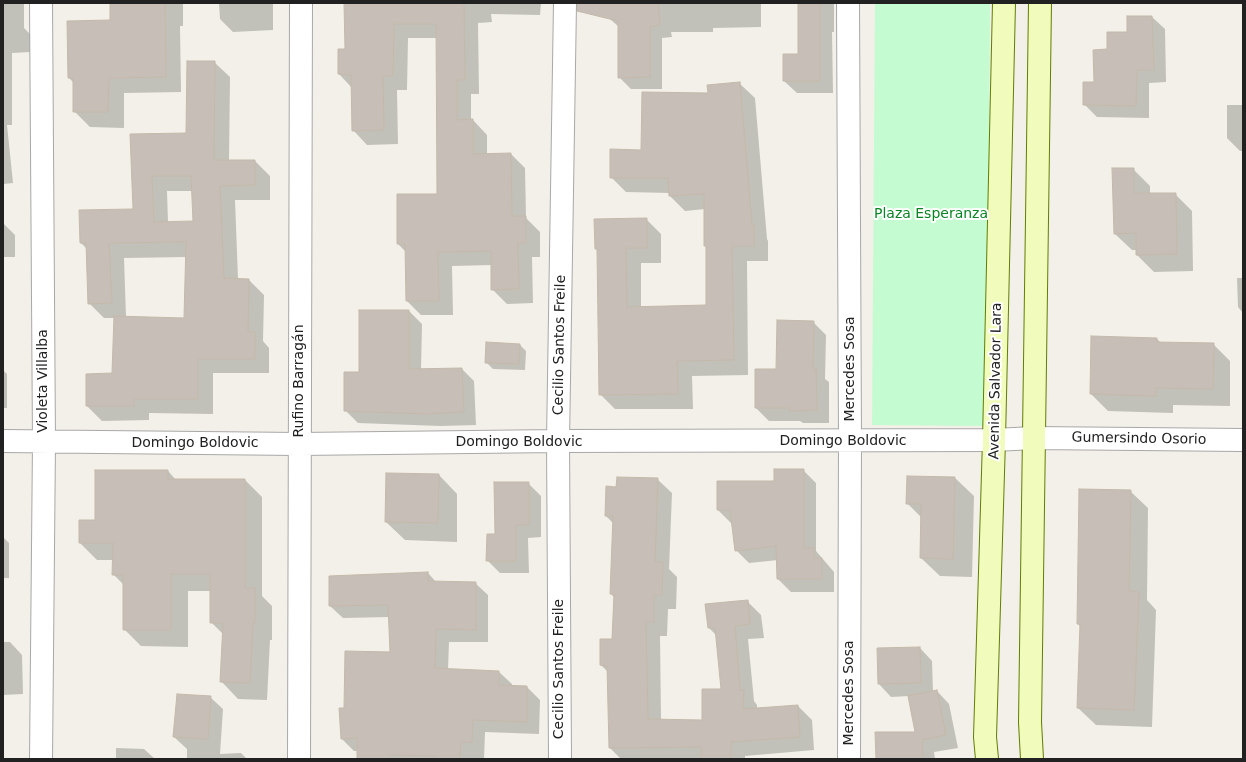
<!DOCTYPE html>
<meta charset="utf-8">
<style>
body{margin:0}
#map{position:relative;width:1246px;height:762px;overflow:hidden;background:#f2f0e8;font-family:"DejaVu Sans",sans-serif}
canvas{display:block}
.frame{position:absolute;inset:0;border:4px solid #212121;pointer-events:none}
</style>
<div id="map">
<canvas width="1246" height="762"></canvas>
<div class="frame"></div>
</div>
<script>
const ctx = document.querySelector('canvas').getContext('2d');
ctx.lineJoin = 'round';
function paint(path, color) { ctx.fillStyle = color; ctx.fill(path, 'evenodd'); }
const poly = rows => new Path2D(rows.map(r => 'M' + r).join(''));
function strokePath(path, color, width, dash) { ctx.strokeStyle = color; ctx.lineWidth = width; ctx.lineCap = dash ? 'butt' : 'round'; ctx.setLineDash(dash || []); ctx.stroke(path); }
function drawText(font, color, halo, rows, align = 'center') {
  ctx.font = font + ' "DejaVu Sans",sans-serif'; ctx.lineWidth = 4; ctx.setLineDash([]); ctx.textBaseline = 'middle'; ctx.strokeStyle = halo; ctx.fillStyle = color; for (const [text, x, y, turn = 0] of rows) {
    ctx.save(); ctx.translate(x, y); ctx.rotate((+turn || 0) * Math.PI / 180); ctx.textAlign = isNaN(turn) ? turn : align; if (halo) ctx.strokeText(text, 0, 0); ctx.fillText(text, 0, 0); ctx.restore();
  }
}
const park = poly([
 [875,3,990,3,987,426,872,425]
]);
const shadow = poly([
 [3,3,24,3,24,28,30,34,30,52,12,53,12,125,7,125,13,183,3,184],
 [111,3,183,3,183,26,180,26,181,92,124,93,124,128,90,127,74,111,74,83,69,78,111,21],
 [219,3,273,3,273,30,233,32,220,19],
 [345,3,541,3,540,15,491,14,492,22,478,23,479,94,471,94,471,121,473,120,487,135,487,154,511,154,525,168,526,218,540,232,540,257,532,257,533,303,507,304,492,289,492,265,452,266,453,315,421,315,407,301,406,252,398,244,398,195,438,194,437,38,408,38,407,90,397,90,398,144,367,145,353,130,352,88,339,74,346,50],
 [608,3,761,3,761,27,713,28,713,32,671,32,672,37,662,38,662,89,631,89,619,77,619,27,610,19],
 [799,3,834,3,834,32,832,32,833,93,797,93,784,81,799,55],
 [1152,17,1165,29,1166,82,1149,83,1149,118,1097,117,1084,104,1108,50,1128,33],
 [214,62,230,77,229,161,255,161,270,176,270,200,235,200,238,279,249,280,264,295,263,341,269,348,269,373,213,373,213,414,149,413,149,420,102,421,87,406,113,374,115,318,104,318,89,303,87,249,81,243,80,211,134,210,131,135,187,134],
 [167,191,193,191,194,222,168,222],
 [187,257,185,319,126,317,124,258],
 [739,83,755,98,767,239,768,241,768,261,747,261,748,375,692,376,693,409,615,409,600,394,598,250,596,248,646,219,661,234,661,263,641,263,641,307,707,306,707,248,705,246,705,209,685,211,670,196,670,193,626,192,611,177,709,94],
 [1227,105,1243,105,1243,151,1240,151,1227,138],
 [1133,169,1150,186,1150,194,1175,194,1192,211,1193,271,1154,272,1137,255,1137,250,1132,250,1115,234],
 [3,223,15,235,15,257,3,257],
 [1237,278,1243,278,1243,313,1238,307],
 [360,311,409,311,422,324,421,370,462,369,474,381,476,425,441,426,358,423,345,410,360,373],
 [813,322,826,335,825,379,829,382,829,423,803,423,800,421,769,421,756,408,756,370,777,370],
 [1157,339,1161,343,1213,344,1230,361,1230,406,1173,405,1173,413,1108,411,1091,394],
 [520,345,526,351,525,370,493,369,486,362],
 [3,370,7,374,7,408,3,408],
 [803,470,816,483,816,551,834,572,834,592,791,592,778,579,778,560,749,563,736,550,732,523,731,523,718,510],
 [168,471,176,480,245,480,262,497,262,596,272,606,272,640,270,640,267,700,238,699,221,681,224,635,211,622,211,591,188,591,188,647,141,646,124,629,124,585,113,574,114,560,97,560,80,543,96,521],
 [439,475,457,494,457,542,405,540,386,522],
 [955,478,974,496,972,577,940,576,921,558,922,518,907,503],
 [657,479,672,493,669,569,677,577,676,609,668,609,667,636,660,636,661,720,703,721,722,690,717,636,709,628,747,601,761,615,764,638,748,639,754,701,757,705,757,709,798,706,812,720,814,750,745,756,745,759,621,759,610,748,608,672,601,665,613,640,614,597,611,594,613,523,606,516,617,488],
 [528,483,541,496,541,537,528,538,529,573,500,573,487,560],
 [1130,491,1148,508,1147,600,1156,610,1152,727,1096,725,1078,708,1081,627,1078,624],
 [3,537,9,543,9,578,3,578],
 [428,573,437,583,475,583,488,595,488,642,449,642,448,670,499,672,512,684,512,687,527,687,540,700,539,734,485,732,484,759,358,759,358,751,354,751,342,739,345,709,391,653,390,617,343,618,330,606],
 [3,640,3,642,10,642,22,655,23,694,3,695],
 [920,648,932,661,933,692,937,691,949,704,958,748,934,752,935,759,877,759,916,733,909,696,891,697,879,684],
 [210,697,223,709,220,754,241,753,247,759,187,759,187,749,174,737],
 [116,748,144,749,155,759,84,759,84,758,116,758]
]);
const building = poly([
 [110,3,165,3,166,77,109,78,108,112,73,112,73,78,68,78,67,21,110,20,110,3],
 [344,3,464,3,465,80,457,80,457,120,473,119,473,154,511,153,512,216,526,216,526,243,518,243,519,289,491,290,491,251,438,252,439,301,406,301,405,244,397,244,397,194,437,194,436,24,394,24,393,76,383,76,384,130,352,131,351,75,338,74,338,49,345,49,344,3],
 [577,3,658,3,660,25,650,27,650,77,618,78,618,21,577,11,577,3],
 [798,3,820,3,820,81,783,81,783,54,798,54,798,3],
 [1127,16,1152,16,1154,70,1137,70,1136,106,1083,105,1083,82,1094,82,1093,50,1107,49,1107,32,1127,32,1127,16],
 [187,61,215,61,214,160,255,160,255,185,220,186,224,278,249,279,248,332,255,332,255,359,198,359,198,399,134,399,134,406,86,406,86,374,112,373,114,316,184,318,186,242,109,243,112,303,88,304,86,243,80,243,79,210,133,209,130,134,186,133,187,61],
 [152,176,191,176,193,221,154,222,152,176],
 [740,82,752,225,754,225,754,246,732,246,734,360,677,361,678,394,599,395,597,249,595,249,594,219,647,218,647,248,626,248,627,307,706,305,706,246,704,246,704,194,669,196,668,178,610,178,610,149,641,150,642,92,708,93,707,85,740,82],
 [1112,168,1134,168,1134,193,1176,193,1177,254,1136,255,1136,233,1114,234,1112,168],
 [359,310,409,310,409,369,462,368,464,412,428,414,344,411,344,372,359,372,359,310],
 [777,320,814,321,813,368,816,368,817,410,789,411,789,408,755,408,755,369,776,369,777,320],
 [1091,336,1157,338,1157,342,1214,343,1213,389,1156,388,1156,396,1090,394,1091,336],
 [486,342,520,344,519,364,485,363,486,342],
 [774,469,804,469,804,548,814,548,814,558,822,558,822,579,777,579,776,546,735,551,730,510,717,510,717,481,774,481,774,469],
 [95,470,168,470,168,479,245,479,245,588,255,588,255,623,253,623,250,683,220,682,223,623,210,623,210,574,171,574,171,630,123,630,123,575,112,575,113,543,79,543,79,520,95,520,95,470],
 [386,473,439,474,438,523,385,522,386,473],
 [907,476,955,477,953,559,920,558,921,504,906,504,907,476],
 [617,477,658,478,655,562,663,562,662,595,654,595,654,622,646,622,648,719,702,720,702,689,721,689,715,628,708,628,705,604,748,600,750,624,735,626,740,690,744,690,743,709,798,705,800,737,731,742,731,759,701,759,701,747,609,748,607,666,600,665,600,639,612,639,614,594,610,594,613,516,605,516,606,486,616,487,617,477],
 [494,482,529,482,529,525,516,525,516,561,486,561,487,534,495,534,494,482],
 [1079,489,1131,490,1129,591,1139,592,1134,710,1077,708,1080,624,1077,624,1079,489],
 [428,572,428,581,476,582,476,630,436,629,435,668,499,671,499,685,527,686,527,722,473,720,472,742,461,742,460,759,436,759,436,756,390,755,390,759,357,759,357,738,341,739,339,708,344,708,345,651,390,652,388,605,329,606,329,576,428,572],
 [920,647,921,683,878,684,877,648,920,647],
 [937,690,946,735,922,740,923,759,876,759,875,732,915,732,908,696,937,690],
 [177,694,211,696,208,739,173,737,177,694]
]);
const street = poly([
 [41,3,44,442,41,759],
 [848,3,850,441,849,759],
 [3,441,299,444,558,441,994,440,1034,438,1243,440],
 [299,759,301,3],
 [560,759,558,441,565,3]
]);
const secondary = poly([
 [987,759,985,737,994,440,1004,3],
 [1032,759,1030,722,1040,3]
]);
const parkNames = [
 ["Plaza Esperanza",931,214]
];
const streetNames = [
 ["Cecilio Santos Freile",560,345,-89],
 ["Mercedes Sosa",850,369,-90],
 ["Violeta Villalba",43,381,-90],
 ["Rufino Barragán",299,381,-90],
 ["Avenida Salvador Lara",996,381,-89],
 ["Gumersindo Osorio",1139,439,1],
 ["Domingo Boldovic",843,441],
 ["Domingo Boldovic",519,442],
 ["Domingo Boldovic",195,443],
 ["Cecilio Santos Freile",559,669,-90],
 ["Mercedes Sosa",849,693,-90]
];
paint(park, '#c5fbd0');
paint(shadow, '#0003');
paint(building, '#c7bfb7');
strokePath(building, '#c4b8a9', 1);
strokePath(street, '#a8a8a8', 24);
strokePath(secondary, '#617e02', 24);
strokePath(street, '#fff', 22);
strokePath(secondary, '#f0fbbc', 22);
drawText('14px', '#098523', '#fff', parkNames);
drawText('14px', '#212121', '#fff', streetNames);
</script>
